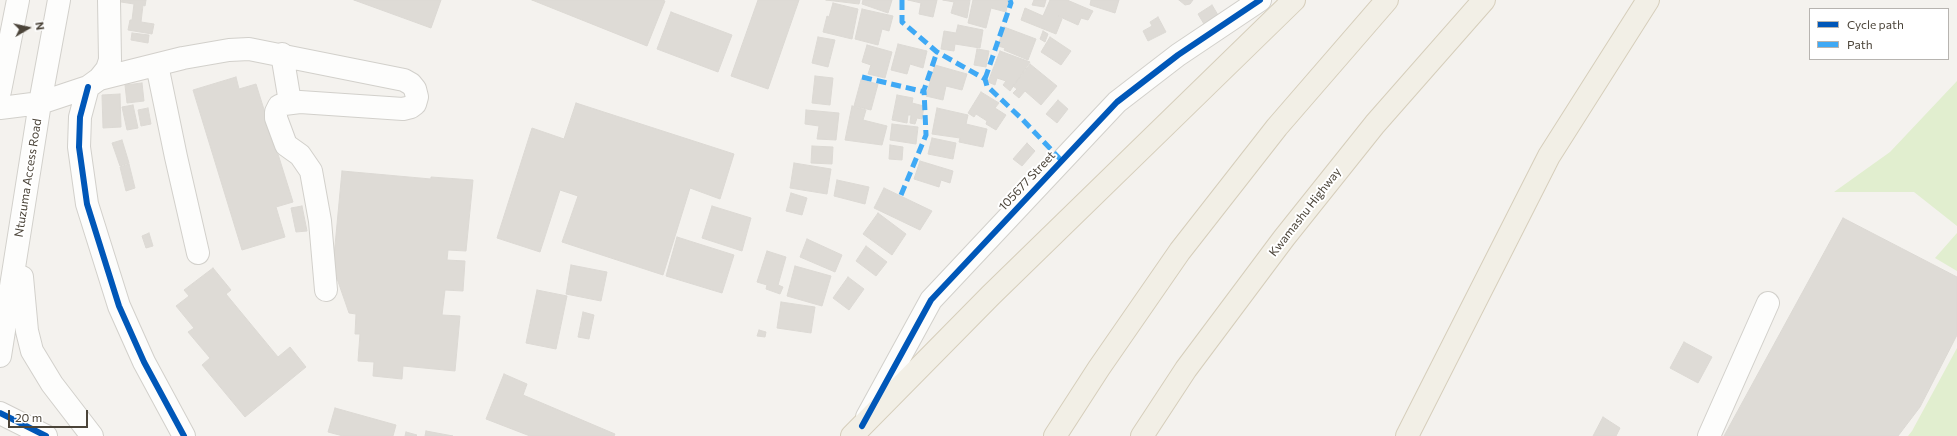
<!DOCTYPE html>
<style>
body{margin:0}
#map{position:relative;width:1957px;height:436px;overflow:hidden;background:#f4f2ee;font-family:Commissioner,sans-serif}
canvas{display:block}
.legend{position:absolute;left:1809px;top:8px;width:140px;height:52px;box-sizing:border-box;background:#fff;border:1px solid #b7b4b0;margin:0;padding:5px 7px;list-style:none;font-size:12px;color:#4b4439}
.legend li{display:flex;align-items:center;gap:8px;height:20px}
.legend b{width:20px;border:1px solid #b7b4b0}
.north{position:absolute;left:8px;top:8px;width:40px;height:40px;-webkit-text-stroke:3px #fff;paint-order:stroke;rotate:81deg;font-size:11px;font-weight:700;line-height:16px;text-align:center;color:#4b4439}
.north::after{content:'';display:block;margin:auto;width:14px;height:18px;background:#4b4439;clip-path:polygon(50% 0,100% 100%,50% 72%,0 100%)}
.scale{position:absolute;left:8px;top:410px;width:80px;height:18px;box-sizing:border-box;border:2px solid #4b4439;border-top:0;padding-left:5px;font-size:12px;line-height:14px;white-space:nowrap;color:#4b4439;-webkit-text-stroke:3px #fff;paint-order:stroke}
</style>
<div id="map">
<canvas width="1957" height="436"></canvas>
<ul class="legend">
<li><b style="height:5px;background:#0057b8"></b>Cycle path</li>
<li><b style="height:5px;background:#3fa9f5"></b>Path</li>
</ul>
<div class="north">N</div>
<div class="scale">20 m</div>
</div>
<script>
const ctx = document.querySelector('canvas').getContext('2d');
ctx.lineJoin = 'round';
function paint(path, color) { ctx.fillStyle = color; ctx.fill(path, 'evenodd'); }
const poly = rows => new Path2D(rows.map(r => 'M' + r).join(''));
function strokePath(path, color, width, dash) { ctx.strokeStyle = color; ctx.lineWidth = width; ctx.lineCap = dash ? 'butt' : 'round'; ctx.setLineDash(dash || []); ctx.stroke(path); }
function drawText(font, color, halo, rows, align = 'center') {
  ctx.font = font + ' Commissioner,sans-serif'; ctx.lineWidth = 4; ctx.setLineDash([]); ctx.textBaseline = 'middle'; ctx.strokeStyle = halo; ctx.fillStyle = color; for (const [text, x, y, turn = 0] of rows) {
    ctx.save(); ctx.translate(x, y); ctx.rotate((+turn || 0) * Math.PI / 180); ctx.textAlign = isNaN(turn) ? turn : align; if (halo) ctx.strokeText(text, 0, 0); ctx.fillText(text, 0, 0); ctx.restore();
  }
}
const green = poly([
 [1957,81,1957,226,1914,192,1834,192,1890,152],
 [1957,233,1957,271,1935,258],
 [1957,348,1957,436,1908,436,1912,431]
]);
const building = poly([
 [122,0,146,0,145,6,143,5,141,22,154,24,152,34,128,30,130,20,132,20,134,4,121,2,122,0],
 [354,0,441,0,431,28,354,0],
 [532,0,662,0,665,1,647,46,532,0],
 [758,0,799,0,768,89,731,76,758,0],
 [826,0,860,0,859,4,826,0],
 [863,0,892,0,888,13,862,4,863,0],
 [908,0,937,0,933,17,919,14,921,3,908,0],
 [943,0,970,0,967,18,951,13,954,2,943,0],
 [973,0,1008,0,1006,12,991,8,986,28,968,23,973,0],
 [1034,0,1046,0,1044,7,1032,5,1034,0],
 [1050,0,1067,0,1093,11,1088,20,1081,18,1078,25,1058,16,1062,19,1056,34,1021,20,1025,8,1043,16,1050,0],
 [1091,0,1119,0,1115,13,1090,5,1091,0],
 [1179,0,1193,0,1190,4,1185,5,1179,0],
 [833,3,858,9,852,39,823,32,827,16,829,17,833,3],
 [1212,5,1218,15,1204,24,1198,14,1212,5],
 [862,9,893,16,889,31,882,29,878,45,855,39,862,9],
 [671,12,732,35,718,72,657,49,671,12],
 [1158,17,1166,32,1148,41,1143,31,1152,26,1150,22,1158,17],
 [958,25,983,30,980,48,955,44,954,51,941,49,944,31,956,33,958,25],
 [1004,27,1036,39,1028,60,1004,50,1005,48,998,46,1004,27],
 [1043,31,1048,34,1045,42,1040,39,1043,31],
 [132,33,149,35,148,43,131,40,132,33],
 [818,37,835,40,828,67,812,63,818,37],
 [1050,37,1071,51,1061,65,1041,52,1050,37],
 [898,44,927,51,923,68,910,64,907,74,891,70,898,44],
 [867,45,892,52,885,78,868,74,871,65,862,62,867,45],
 [977,49,989,51,986,67,974,65,977,49],
 [1000,51,1030,62,1010,91,1003,85,1006,81,997,78,995,85,988,82,1000,51],
 [1030,64,1057,86,1041,105,1025,91,1019,98,1013,93,1017,89,1013,86,1030,64],
 [935,65,967,74,962,90,946,86,943,100,926,96,935,65],
 [815,76,833,78,830,105,812,103,815,76],
 [236,77,239,89,256,84,293,202,276,207,285,237,242,250,193,90,236,77],
 [861,80,878,84,871,110,854,106,861,80],
 [142,83,144,101,127,103,125,85,142,83],
 [981,92,999,103,995,108,1006,115,996,130,986,124,987,121,976,114,974,117,968,113,981,92],
 [120,94,121,127,103,128,102,95,120,94],
 [897,95,913,98,912,103,924,106,922,119,917,118,915,124,910,123,911,115,908,115,907,123,892,120,897,95],
 [1058,100,1068,109,1057,123,1046,114,1058,100],
 [576,103,734,154,720,199,690,188,663,275,562,242,578,196,560,190,540,252,497,238,532,128,564,139,576,103],
 [133,105,138,128,127,130,122,107,133,105],
 [852,106,866,110,863,120,887,126,882,145,845,140,852,106],
 [148,108,151,124,141,126,138,110,148,108],
 [937,108,968,115,966,124,987,129,983,147,959,142,960,138,932,134,937,108],
 [806,110,839,113,836,140,817,139,819,126,805,124,806,110],
 [892,124,918,127,916,144,890,140,892,124],
 [932,138,956,143,953,159,928,154,932,138],
 [122,140,129,163,120,166,112,143,122,140],
 [1027,143,1035,151,1022,166,1013,159,1027,143],
 [890,145,903,147,902,160,889,159,890,145],
 [812,146,833,147,832,164,811,163,812,146],
 [920,161,953,171,950,183,941,180,939,187,914,179,920,161],
 [794,163,831,169,827,194,790,188,794,163],
 [129,164,135,188,126,191,120,167,129,164],
 [342,171,431,179,431,177,473,180,466,251,448,250,447,260,465,261,463,291,445,290,442,315,460,316,455,371,403,366,402,379,373,376,374,362,358,361,360,334,355,334,356,314,349,313,333,267,342,171],
 [837,180,869,187,865,204,834,196,837,180],
 [884,188,932,211,920,230,874,208,884,188],
 [791,193,807,198,802,215,786,211,791,193],
 [302,206,307,231,296,232,291,208,302,206],
 [712,206,751,218,742,251,702,238,712,206],
 [878,213,906,234,892,255,863,234,878,213],
 [1843,218,1957,277,1957,335,1920,407,1898,436,1724,436,1843,218],
 [149,233,153,246,146,248,142,236,149,233],
 [677,237,734,255,722,293,666,276,677,237],
 [807,239,842,255,835,272,800,257,807,239],
 [866,246,887,262,876,276,856,261,866,246],
 [767,251,786,257,778,285,783,287,780,294,766,289,767,285,757,282,767,251],
 [571,265,607,272,601,301,566,294,571,265],
 [795,266,831,276,822,306,787,296,795,266],
 [213,268,231,290,226,294,278,357,290,347,306,367,245,417,202,365,210,358,188,332,194,328,176,306,189,296,184,290,213,268],
 [848,277,864,289,849,310,833,298,848,277],
 [537,290,567,296,556,349,526,343,537,290],
 [781,302,815,307,811,333,777,328,781,302],
 [583,312,594,315,589,339,578,337,583,312],
 [759,330,766,332,765,337,757,336,759,330],
 [1684,342,1712,357,1698,383,1670,368,1684,342],
 [504,374,527,384,523,395,615,434,614,436,530,436,486,419,504,374],
 [335,408,396,425,393,436,343,436,328,432,335,408],
 [1603,417,1620,428,1616,436,1593,436,1603,417],
 [426,431,453,436,425,436,426,431],
 [406,432,417,435,416,436,405,436,406,432]
]);
const minor = poly([
 [282,54,290,102],
 [157,65,176,157,198,253],
 [99,79,183,58,229,50,249,49,404,80,411,84,415,89,417,97,415,104,411,107,403,109,300,102,284,104,279,106,276,112,276,118,286,145,300,155,311,171,320,221,326,290],
 [88,87,80,117,79,147,87,204,119,306,144,362,184,436],
 [0,91,18,0],
 [0,108,40,103,88,87,99,79,107,69,110,60,109,0],
 [22,277,27,331,32,351,52,384,92,436],
 [0,356,40,103,59,0],
 [0,413,46,436],
 [867,417,931,300,1117,102,1178,55,1260,0],
 [1709,436,1768,303]
]);
const major = poly([
 [852,436,991,295,1294,0],
 [1055,436,1099,368,1180,251,1277,127,1387,0],
 [1142,436,1186,369,1284,238,1375,124,1484,0],
 [1407,436,1549,156,1648,0]
]);
const quiet = poly([
 [902,0,902,22,937,52,985,79,987,86,1022,119,1062,161],
 [862,77,925,92],
 [985,79,1011,3,1010,0],
 [901,195,926,135,924,90,937,52]
]);
const cycleway = poly([
 [88,87,80,117,79,147,87,204,119,306,144,362,184,436],
 [0,413,46,436],
 [862,426,931,300,1117,102,1178,55,1260,0]
]);
const streetNames = [
 ["Ntuzuma Access Road",28,178,-81],
 ["105677 Street",1027,181,-47],
 ["Kwamashu Highway",1305,212,-52]
];
paint(green, '#e1eecf');
paint(building, '#dedbd6');
strokePath(building, '#dcd9d4', 1);
strokePath(minor, '#d2d0cb', 24);
strokePath(major, '#d6cebb', 24);
strokePath(minor, '#fdfdfc', 22);
strokePath(major, '#f2efe6', 22);
strokePath(quiet, '#3fa9f5', 5, [10, 5]);
strokePath(cycleway, '#0057b8', 6);
drawText('12px', '#4b4439', '#fff', streetNames);
</script>
